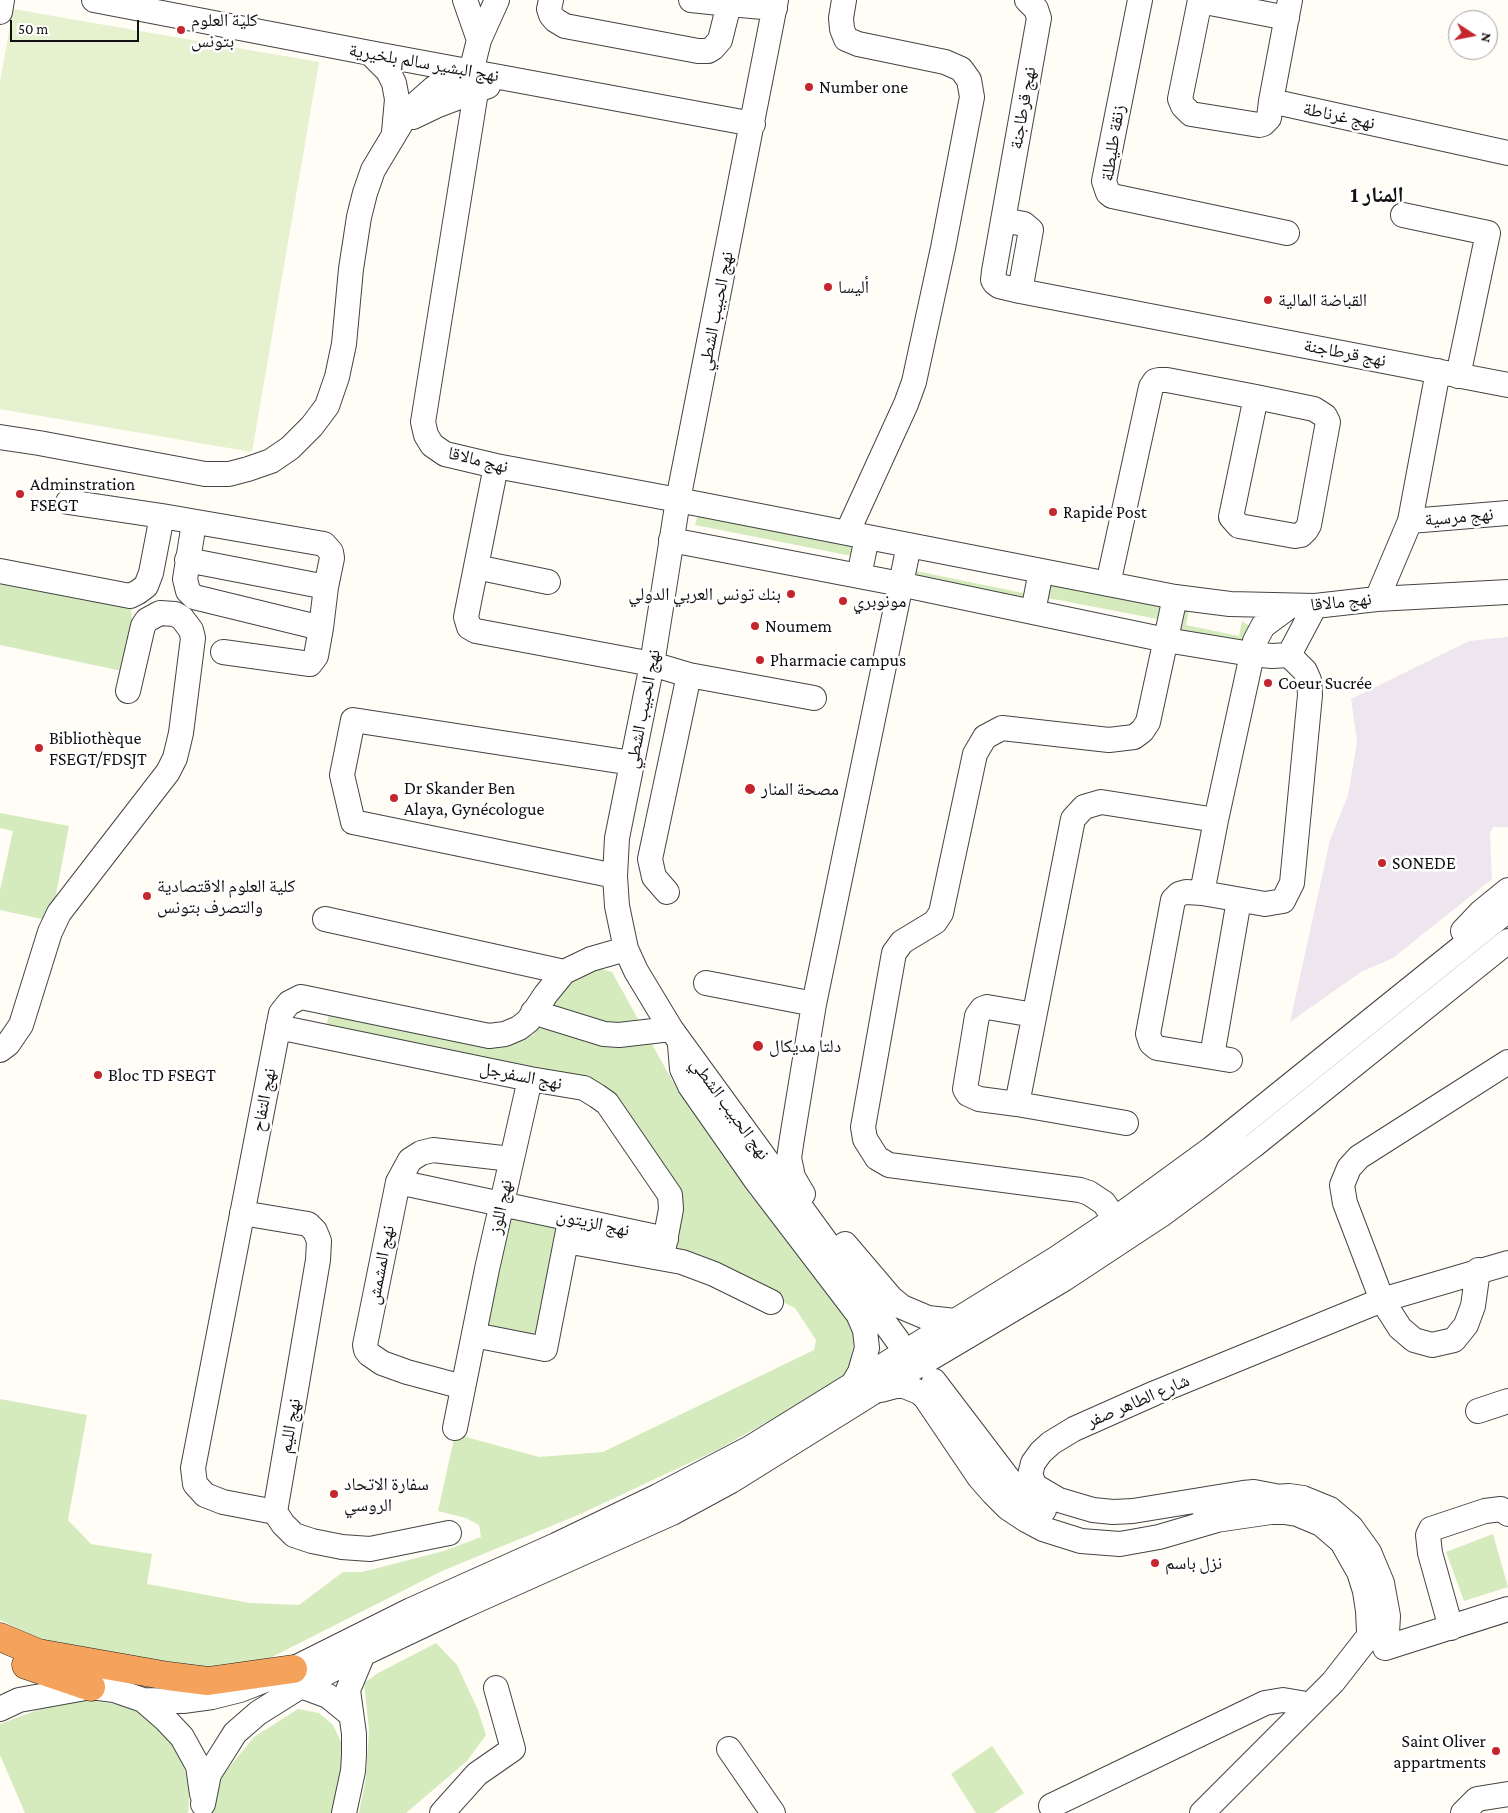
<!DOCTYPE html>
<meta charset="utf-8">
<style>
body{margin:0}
#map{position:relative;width:1508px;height:1813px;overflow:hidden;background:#fffdf5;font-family:"Crimson Pro",serif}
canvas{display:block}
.north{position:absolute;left:1448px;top:10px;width:50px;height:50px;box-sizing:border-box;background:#fff;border:1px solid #a0a0a0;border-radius:50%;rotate:101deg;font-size:14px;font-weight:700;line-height:20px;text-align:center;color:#111}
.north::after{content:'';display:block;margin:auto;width:18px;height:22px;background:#c4262e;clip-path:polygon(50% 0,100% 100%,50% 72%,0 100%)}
.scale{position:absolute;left:10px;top:20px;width:129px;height:22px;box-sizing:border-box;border:2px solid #111;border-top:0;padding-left:6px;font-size:15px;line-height:18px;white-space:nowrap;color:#111;-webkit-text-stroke:4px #fff;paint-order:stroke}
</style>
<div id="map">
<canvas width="1508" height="1813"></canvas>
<div class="north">N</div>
<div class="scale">50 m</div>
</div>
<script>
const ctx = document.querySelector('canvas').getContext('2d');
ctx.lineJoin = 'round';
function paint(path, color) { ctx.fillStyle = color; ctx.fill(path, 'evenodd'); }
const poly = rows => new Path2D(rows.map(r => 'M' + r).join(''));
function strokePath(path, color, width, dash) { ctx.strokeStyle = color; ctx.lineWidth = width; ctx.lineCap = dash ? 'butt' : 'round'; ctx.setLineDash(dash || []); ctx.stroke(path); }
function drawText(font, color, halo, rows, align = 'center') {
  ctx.font = font + ' "Crimson Pro","Noto Naskh Arabic",serif'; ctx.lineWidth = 5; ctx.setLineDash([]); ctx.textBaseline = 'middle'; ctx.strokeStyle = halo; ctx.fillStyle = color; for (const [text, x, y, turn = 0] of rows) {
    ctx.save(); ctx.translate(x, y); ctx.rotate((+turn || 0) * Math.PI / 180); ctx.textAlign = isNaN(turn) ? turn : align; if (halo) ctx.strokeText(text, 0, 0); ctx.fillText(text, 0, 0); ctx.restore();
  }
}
const industrial = poly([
 [1508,637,1508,827,1493,827,1490,833,1492,879,1393,958,1361,972,1290,1022,1330,840,1348,795,1357,742,1351,699,1469,641]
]);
const green = poly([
 [699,510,860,544,857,557,695,525],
 [911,570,1028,594,1027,602,909,579],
 [0,572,130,596,135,654,122,671,0,645],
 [1051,583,1167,606,1163,620,1048,598],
 [1180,608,1189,610,1186,625,1239,636,1242,621,1254,629,1251,644,1175,632],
 [0,813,69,826,51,921,0,910,0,890,13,831,0,828],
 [592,966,612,972,678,1091,857,1326,847,1377,717,1450,578,1515,442,1571,262,1662,217,1668,153,1663,41,1640,0,1620,0,1399,87,1415,68,1520,91,1544,152,1554,147,1584,250,1603,299,1605,343,1572,362,1572,444,1551,481,1537,479,1525,466,1518,438,1511,455,1434,539,1457,603,1452,814,1350,816,1340,795,1308,669,1249,678,1196,602,1088,325,1032,330,1009,507,1047,534,1034,545,1004,569,976],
 [508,1214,560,1225,537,1338,485,1327],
 [1493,1534,1508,1587,1464,1601,1446,1552],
 [436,1643,457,1665,478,1710,486,1735,467,1761,406,1813,359,1813,366,1777,369,1730,364,1683,378,1673],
 [88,1700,128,1706,151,1719,178,1748,190,1787,188,1813,25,1813,0,1755,0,1724,48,1706],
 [298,1709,319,1713,333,1725,343,1746,342,1769,334,1813,213,1813,212,1788,254,1737],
 [992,1746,1024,1793,994,1813,976,1813,951,1774]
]);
const pitch = poly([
 [13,9,319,62,252,452,0,409,0,82]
]);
const minor = poly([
 [94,0,370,53,753,124],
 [465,0,479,40],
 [551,0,549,9,551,15,555,20,565,26,698,51,708,51,713,48,720,40,729,4,691,0],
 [776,0,678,500,652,664,617,838,615,876,617,906,626,949,636,971,671,1029,898,1341],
 [844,0,841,18,842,29,846,39,858,44,945,62,961,69,969,80,972,97,943,248,914,382,906,404,847,533],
 [1027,0,1036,9,1039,18,994,271,993,280,995,283,999,286,1020,291,1508,385],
 [1140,0,1104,181,1108,193,1112,196,1287,233],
 [1200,0,1180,99,1183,106,1191,114,1259,125,1263,124,1269,118,1271,101],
 [1290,0,1271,101,1508,153],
 [1200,1,1287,18],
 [729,4,775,8],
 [0,12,2,0],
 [370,53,388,71,394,83,397,99,394,132],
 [471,72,479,40,497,0],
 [479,73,423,422,426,435,432,445,445,454,496,466,678,500,1175,597,1230,604,1315,606,1377,599,1508,592],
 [413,117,438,105,488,86],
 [1403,215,1488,233,1458,376],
 [1003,220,1024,224,1031,230,1020,291],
 [0,437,39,443,205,474,229,474,248,469,271,461,290,448,312,426,327,406,337,377,344,344,351,269,359,217,365,193,373,170,409,110,434,88,462,70],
 [496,466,466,617,469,627,476,631,652,664,689,675,814,698],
 [68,502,162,516,324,544,331,552,332,558,326,587,321,628],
 [1410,521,1508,513],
 [194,523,185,579,188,591,194,597,321,628,316,656,310,664,223,652],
 [671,540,885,581,1166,640,1251,654,1272,656,1289,655],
 [187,560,326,587],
 [476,567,548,582],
 [0,571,130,596,138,592,146,586,151,573,162,516],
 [859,576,867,537],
 [1108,584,1151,387,1155,381,1159,380,1167,380,1256,397,1314,409,1325,416,1328,422,1309,525,1306,530,1301,535,1295,536,1239,526,1231,517,1256,397],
 [1377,599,1410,521,1438,371],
 [1033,612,1041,571],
 [1289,655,1315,606],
 [615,876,353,822,342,775,353,720,632,763],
 [667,892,654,877,650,859,689,675],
 [1202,893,1216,820],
 [325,919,564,972],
 [1463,931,1481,912,1508,890],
 [706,983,814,1004],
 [533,1012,604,1034,619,1035,671,1029],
 [278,1027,530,1079,584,1088,597,1096,607,1103,670,1195,671,1209,662,1257],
 [680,1045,682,1069,690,1086,755,1179,858,1314,865,1330,867,1348,860,1372,853,1384],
 [0,1050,8,1044,21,1025,50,932,59,913,168,772,175,758,181,733,193,638,191,630,182,618,175,614,160,613,147,620,143,626,128,691],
 [1212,1056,1239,900],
 [1230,1060,1157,1048,1151,1043,1148,1034,1173,900,1179,894,1186,892,1202,893,1265,904,1283,901,1292,883,1310,695,1309,680,1305,671,1289,655],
 [1017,1104,979,1099,968,1094,965,1089,977,1016,982,1009,987,1007,1034,1015],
 [1126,1123,1017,1104,1073,819,1084,807,1101,802,1216,820,1255,641,1263,626,1290,606],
 [398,1182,666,1239],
 [803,1194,793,1177,789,1158,792,1138,814,1004,909,545],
 [242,1213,308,1224,315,1231,319,1241,318,1260,275,1512,283,1524,294,1535,312,1541,342,1547,370,1549,449,1533],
 [1115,1219,1104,1203,1089,1193,1080,1190,889,1165,877,1158,865,1139,863,1127,894,953,902,942,935,922,941,913,975,754,985,737,1002,728,1109,740,1134,737,1142,731,1148,722,1175,597],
 [566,1241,682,1262,714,1274,771,1302],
 [845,1244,891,1298,902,1307,928,1318,955,1321],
 [1478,1270,1473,1306,1466,1325,1454,1340,1432,1345,1414,1340,1400,1328,1382,1300,1345,1203,1342,1185,1349,1168,1359,1157,1508,1062],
 [474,1335,545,1349,569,1226],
 [934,1381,1017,1490,1044,1510],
 [463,1387,407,1372,382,1363,369,1354,366,1350,365,1345,398,1182,410,1160,421,1153,433,1150,511,1159],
 [881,1390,896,1386,904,1386,919,1392,925,1397,979,1477,993,1493,1008,1508,1026,1520,1043,1529,1081,1541,1120,1544,1159,1537,1217,1520],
 [1478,1411,1508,1401],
 [455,1428,487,1269,530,1079],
 [1275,1496,1254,1492,1243,1493,1133,1511,1113,1512,1093,1510,1059,1500,1035,1486,1030,1475,1033,1463,1041,1452,1051,1443,1074,1429,1155,1393,1382,1300,1508,1263],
 [1260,1498,1289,1496,1303,1498,1330,1509,1351,1527,1369,1552,1382,1583,1388,1616,1387,1633],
 [275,1512,223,1502,205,1495,195,1484,193,1468,281,1013,289,1003,301,997,489,1036,505,1034,519,1028,528,1021,546,994,564,972,591,959,626,949],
 [1202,1522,1271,1512,1284,1512,1297,1514,1321,1524,1342,1542,1359,1572,1365,1591,1368,1611,1369,1631],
 [1451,1628,1430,1553,1428,1535,1431,1529,1485,1511,1501,1509,1508,1514],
 [1385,1648,1508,1609],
 [301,1686,328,1696,350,1714],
 [143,1700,183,1701,212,1697,240,1690,293,1669,411,1610,556,1545,658,1496,750,1448,1057,1258,1115,1219,1211,1149,1508,910],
 [0,1709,19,1700,91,1687,114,1690,143,1700,166,1720,182,1737,198,1766,202,1794],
 [729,1749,773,1813],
 [203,1804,209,1774,225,1749,235,1733,258,1713,301,1686,363,1654,462,1607,672,1513,731,1481,872,1393,1064,1279,1161,1215,1207,1181,1253,1146,1508,941],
 [1051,1806,1265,1703,1283,1700,1301,1703,1308,1707],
 [344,1813,353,1771,354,1755,354,1734,348,1690,363,1654],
 [442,1813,477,1774,513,1749,496,1688],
 [1202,1813,1333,1682,1365,1641],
 [1463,1813,1477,1799,1508,1794]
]);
const highway = poly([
 [0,1637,38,1653,168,1676,208,1681,293,1669],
 [26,1665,91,1687]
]);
const markers = [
 [181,30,5,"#c4262e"],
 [809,87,5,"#c4262e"],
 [828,287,5,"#c4262e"],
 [1268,300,5,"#c4262e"],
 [20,494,5,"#c4262e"],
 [1053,512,5,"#c4262e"],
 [791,594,5,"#c4262e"],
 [843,601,5,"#c4262e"],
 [755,626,5,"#c4262e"],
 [760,660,5,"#c4262e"],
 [1268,683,5,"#c4262e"],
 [39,748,5,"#c4262e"],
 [750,789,6,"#c4262e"],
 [394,798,5,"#c4262e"],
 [1382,863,5,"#c4262e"],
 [147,896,5,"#c4262e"],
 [758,1046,6,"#c4262e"],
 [98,1075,5,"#c4262e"],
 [334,1494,5,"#c4262e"],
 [1155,1563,5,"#c4262e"],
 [1496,1751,5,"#c4262e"]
];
const poiNames = [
 ["كلية العلوم",191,20],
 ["بتونس",191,41],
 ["Number one",819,87],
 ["أليسا",838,287],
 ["القباضة المالية",1278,300],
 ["Adminstration",30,484],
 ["FSEGT",30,505],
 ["Rapide Post",1063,512],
 ["بنك تونس العربي الدولي",781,594,"right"],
 ["مونوبري",853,601],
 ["Noumem",765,626],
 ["Pharmacie campus",770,660],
 ["Coeur Sucrée",1278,683],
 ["Bibliothèque",49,738],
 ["FSEGT/FDSJT",49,759],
 ["Dr Skander Ben",404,788],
 ["Alaya, Gynécologue",404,809],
 ["مصحة المنار",761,789],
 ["SONEDE",1392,863],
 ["كلية العلوم الاقتصادية",157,886],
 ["والتصرف بتونس",157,907],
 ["دلتا مديكال",769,1046],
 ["Bloc TD FSEGT",108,1075],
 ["سفارة الاتحاد",344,1484],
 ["الروسي",344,1505],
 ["نزل باسم",1165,1563],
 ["Saint Oliver",1486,1741,"right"],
 ["appartments",1486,1762,"right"]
];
const streetNames = [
 ["نهج البشير سالم بلخيرية",424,63,10],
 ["نهج قرطاجنة",1023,108,-80],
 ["نهج غرناطة",1339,116,12],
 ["زنقة طليطلة",1113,143,-81],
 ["نهج الحبيب الشطي",716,311,-79],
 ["نهج قرطاجنة",1345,353,11],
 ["نهج مالاقا",478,460,14],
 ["نهج مرسية",1459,517,-5],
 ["نهج مالاقا",1341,602,-6],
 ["نهج الحبيب الشطي",643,709,-79],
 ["نهج السفرجل",521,1076,11],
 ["نهج التفاح",264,1100,-79],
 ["نهج الحبيب الشطي",730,1109,54],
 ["نهج اللوز",501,1207,-78],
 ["نهج الزيتون",593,1223,12],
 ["نهج المشمش",381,1265,-79],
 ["شارع الطاهر صفر",1138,1401,-23],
 ["نهج الليم",290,1426,-80]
];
const districtNames = [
 ["المنار 1",1377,195]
];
paint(industrial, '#eee6ef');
paint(green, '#d5ebbd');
paint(pitch, '#e6f2cf');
strokePath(minor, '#444', 26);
strokePath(highway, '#222', 29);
strokePath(minor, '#fff', 24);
strokePath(highway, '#f5a25d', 28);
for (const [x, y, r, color] of markers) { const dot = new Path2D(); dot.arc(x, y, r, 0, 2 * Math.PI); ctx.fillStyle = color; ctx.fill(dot); strokePath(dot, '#fff', 2); }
drawText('18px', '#111', '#fff', poiNames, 'left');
drawText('18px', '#111', '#fff', streetNames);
drawText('bold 22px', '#111', '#fff', districtNames);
</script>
